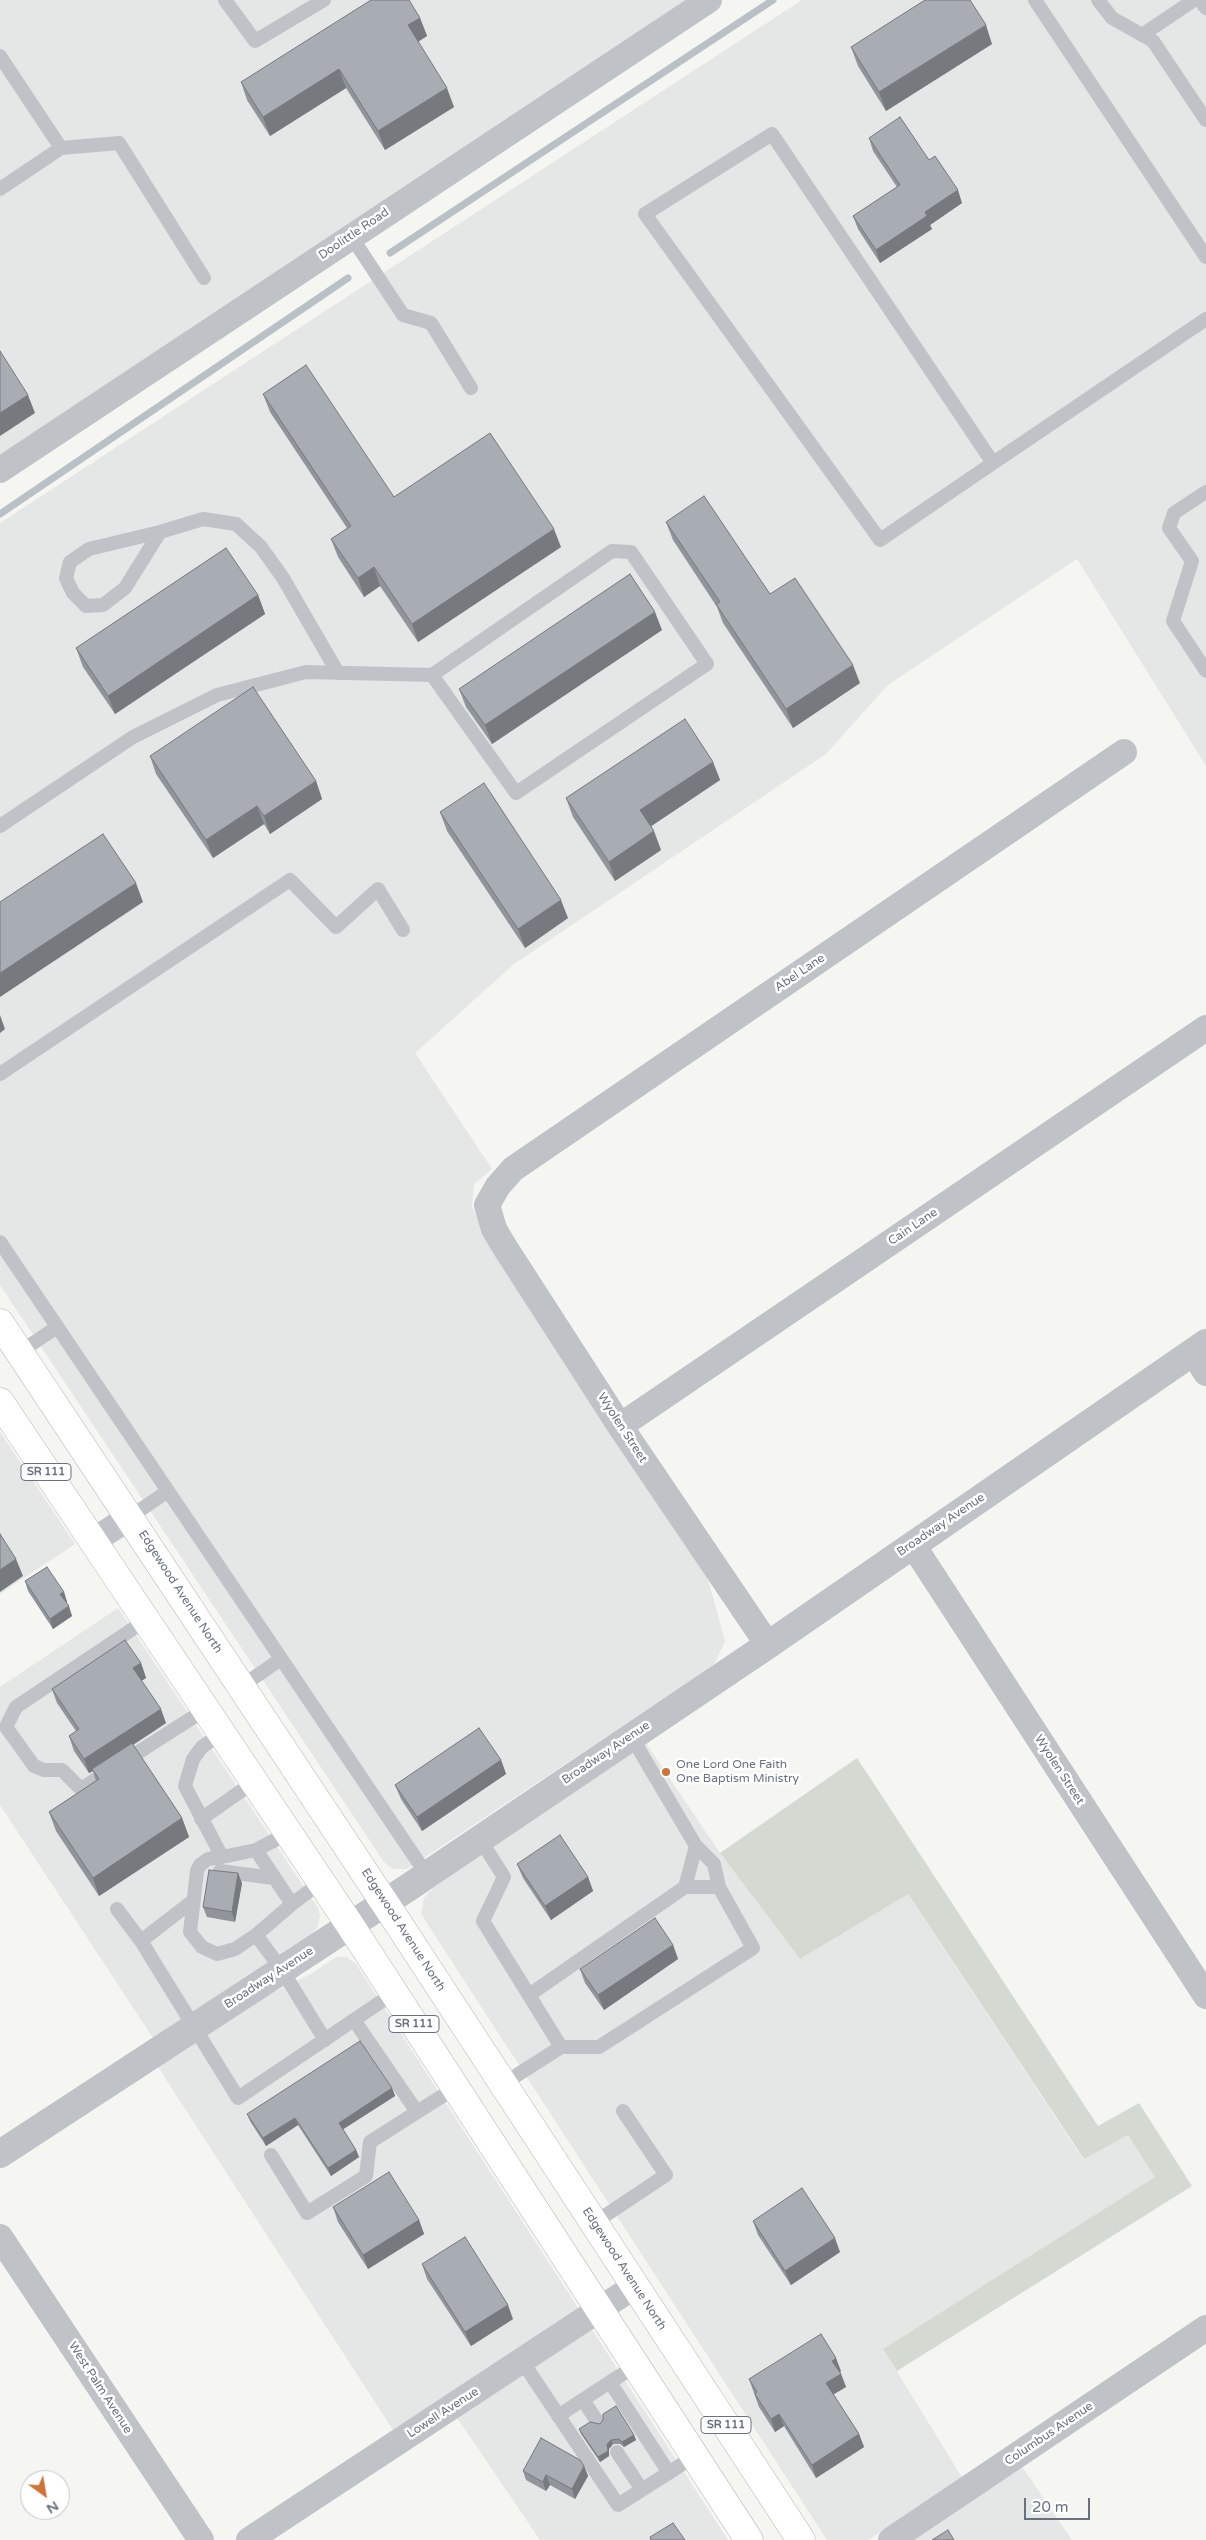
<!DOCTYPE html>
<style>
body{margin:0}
#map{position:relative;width:1206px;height:2540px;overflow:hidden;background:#f5f5f2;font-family:"Varela Round",sans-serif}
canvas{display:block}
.north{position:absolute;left:20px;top:2470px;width:50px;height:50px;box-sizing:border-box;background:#fff;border:1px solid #c3c6cc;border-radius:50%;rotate:148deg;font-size:14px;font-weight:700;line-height:20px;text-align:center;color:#687180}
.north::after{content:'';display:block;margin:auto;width:18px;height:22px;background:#ce7339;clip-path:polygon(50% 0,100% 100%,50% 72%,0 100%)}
.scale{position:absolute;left:1024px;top:2498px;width:66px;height:22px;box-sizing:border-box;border:2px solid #687180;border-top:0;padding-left:6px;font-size:15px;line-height:18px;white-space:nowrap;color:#687180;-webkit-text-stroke:4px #fff;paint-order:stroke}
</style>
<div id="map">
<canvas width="1206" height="2540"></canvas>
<div class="north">N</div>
<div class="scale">20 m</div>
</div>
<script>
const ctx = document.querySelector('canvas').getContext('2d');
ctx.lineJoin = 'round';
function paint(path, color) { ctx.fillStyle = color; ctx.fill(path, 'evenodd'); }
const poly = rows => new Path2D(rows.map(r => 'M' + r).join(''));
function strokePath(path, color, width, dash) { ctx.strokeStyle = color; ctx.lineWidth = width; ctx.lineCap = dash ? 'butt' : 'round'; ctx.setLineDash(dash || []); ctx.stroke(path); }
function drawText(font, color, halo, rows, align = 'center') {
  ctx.font = font + ' "Varela Round",sans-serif'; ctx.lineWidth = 5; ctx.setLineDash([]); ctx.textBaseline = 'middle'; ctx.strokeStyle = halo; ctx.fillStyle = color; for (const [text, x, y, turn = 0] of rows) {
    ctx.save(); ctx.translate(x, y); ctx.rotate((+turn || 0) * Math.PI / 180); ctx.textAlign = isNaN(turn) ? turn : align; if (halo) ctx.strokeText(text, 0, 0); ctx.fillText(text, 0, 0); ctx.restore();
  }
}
const built = poly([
 [0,0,688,0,0,458],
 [802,0,1206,0,1206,766,1077,559,888,685,826,754,514,964,415,1053,492,1169,474,1184,472,1207,488,1240,708,1579,725,1641,715,1663,701,1674,407,1869,393,1869,384,1862,0,1285,0,523],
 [0,1432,75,1544,0,1594],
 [118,1608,318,1908,320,1916,318,1927,311,1935,153,2038,0,1805,0,1687],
 [644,1740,720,1853,800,1959,907,1893,1083,2159,1128,2135,1156,2177,883,2349,963,2479,868,2540,827,2540,421,1914,424,1898,433,1888],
 [336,1957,347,1957,356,1964,728,2540,540,2540,445,2400,395,2433,156,2064,261,1998,311,1974],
 [1021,2465,1072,2540,914,2540]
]);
const green = poly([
 [857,1758,1098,2126,1139,2103,1192,2186,897,2371,883,2349,1155,2177,1128,2135,1084,2159,908,1894,800,1959,720,1853]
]);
const stream = poly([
 [390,253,773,0],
 [0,514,348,278]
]);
const service = poly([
 [225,0,255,41,324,0],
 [1035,0,1206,257],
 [1098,0,1112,18,1153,41,1206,120],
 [1200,0,1206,8],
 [1142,35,1194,0],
 [0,56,61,148,119,143,204,278],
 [0,189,61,148],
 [351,236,403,315,431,323,471,388],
 [993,463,772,134,645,214,880,540,993,463,1206,319],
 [1206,492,1174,513,1169,528,1192,561,1173,621,1206,671],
 [160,532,89,549,70,562,66,578,73,593,86,606,103,605,125,588,160,532,203,519,236,524,261,547,283,578,338,673],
 [0,826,133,737,217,695,306,672,432,675,612,551,631,552,707,664,516,793,432,675],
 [0,1074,290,880,336,927,378,889,403,930],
 [0,1242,427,1875],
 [20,1352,57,1327],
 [130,1517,168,1491],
 [146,1620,16,1707,6,1727,34,1766,44,1770,62,1770,81,1789,206,1709],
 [242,1686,281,1659],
 [222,1733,202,1747,193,1759,185,1786,222,1857,256,1850,288,1833],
 [201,1819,254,1782],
 [480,1839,504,1877,483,1921,561,2047,503,2084],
 [256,1850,292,1904,321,1882],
 [222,1857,208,1859,200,1865,197,1871,190,1932,202,1947,217,1954,235,1949,256,1935,292,1904],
 [220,1871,274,1878],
 [685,1887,696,1846],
 [194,1900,141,1941,238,2098,394,1993],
 [117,1909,141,1941],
 [256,1935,282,1970,325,2040],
 [529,1995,685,1887,719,1887],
 [354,2020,417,2112],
 [561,2047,599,2047,753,1948,719,1887,714,1864,696,1846,631,1736],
 [271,2155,307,2213,366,2176,370,2142,455,2088],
 [594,2223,666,2175,623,2111],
 [522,2361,618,2505,695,2456],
 [610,2382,636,2366],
 [583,2400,597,2421],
 [558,2416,610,2382,669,2473],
 [617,2452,642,2490]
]);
const minor = poly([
 [0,470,709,0],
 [1193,1352,1206,1373],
 [620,1426,1206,1028],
 [93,1541,130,1517],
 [913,1545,1206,1996],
 [768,1645,620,1426,504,1246,494,1229,487,1205,498,1186,513,1169,1124,752],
 [0,2237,201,2540],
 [249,2540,635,2286],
 [891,2540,1206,2328]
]);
const tertiary = poly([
 [0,2154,409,1887,768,1645,1206,1343]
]);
const primary = poly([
 [0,1323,398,1923,801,2540],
 [0,1402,350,1925,749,2540]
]);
const wall = poly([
 [420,18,427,36,418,42,454,107,385,150,346,88,270,136,247,100,241,82],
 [992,44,886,111,858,66,851,47],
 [869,138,929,160,962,203,930,225,932,229,880,263,858,229,853,216,897,187,873,151],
 [263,394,394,497,561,547,418,642,380,586,364,597,338,557,331,539,347,528,270,412],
 [666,522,770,594,860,683,793,728,723,623,717,607,673,540],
 [258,595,265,614,115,714,83,667,76,648],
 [662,630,492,744,466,707,459,689],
 [150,756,316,781,322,799,270,834,264,824,213,858,156,774],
 [713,762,720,780,651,826,661,850,615,881,573,817,566,798],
 [440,812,568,918,525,948,447,831],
 [25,1581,64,1592,67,1602,66,1602,72,1616,53,1629,28,1591],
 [141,1663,146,1678,141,1681,166,1723,133,1745,182,1818,189,1837,99,1896,56,1831,49,1812,96,1781,93,1771,89,1773,74,1751,69,1736,76,1731,57,1703,52,1689],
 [501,1760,506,1774,422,1831,401,1799,395,1785],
 [517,1864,588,1877,593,1891,551,1920,523,1878],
 [242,1883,235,1922,207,1917,203,1907],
 [673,1945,678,1959,604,2010,585,1983,580,1969],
 [392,2088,395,2096,343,2129,356,2150,359,2157,331,2176,298,2125,266,2146,250,2121,247,2114],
 [333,2207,419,2220,424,2234,368,2269,338,2222],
 [753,2221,840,2252,791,2285,758,2235],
 [422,2264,513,2319,471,2346,427,2279],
 [841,2371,840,2372,846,2387,833,2394,859,2434,864,2447,816,2478,784,2426,775,2432,759,2407,749,2379],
 [579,2429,634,2435,636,2440,624,2447,620,2444,613,2444,609,2449,609,2456,600,2462,581,2434],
 [584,2466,588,2476,575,2499,550,2485,546,2491,526,2480,523,2471]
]);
const shadedWall = poly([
 [420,18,427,36,414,44,408,25],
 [986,25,992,44,886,111,879,92],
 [339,69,346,88,270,136,263,117],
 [447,88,454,107,385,150,378,131],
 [958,190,962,203,930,225,932,229,880,263,876,250,925,212],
 [28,395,35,413,0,436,0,413],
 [554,529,561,547,418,642,412,624],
 [374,567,380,586,364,597,358,578],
 [258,595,265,614,115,714,108,696],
 [655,612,662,630,492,744,485,725],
 [853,665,860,683,793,728,786,709],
 [713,762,720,780,647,829,640,810],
 [316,781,322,799,270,834,264,816],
 [257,806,264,824,213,858,206,840],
 [654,831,661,850,615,881,609,862],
 [136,883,143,902,0,997,0,973],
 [561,900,568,918,525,948,518,929],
 [0,1015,5,1029,0,1033],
 [16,1559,23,1576,0,1592,0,1570],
 [64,1592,67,1602,64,1604,60,1594],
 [69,1606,72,1616,53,1629,50,1619],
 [141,1663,146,1678,138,1683,133,1668],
 [161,1709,166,1723,93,1771,92,1769,93,1771,89,1773,84,1759],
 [501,1760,506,1774,422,1831,417,1817],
 [182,1818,189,1837,99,1896,93,1878],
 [238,1873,242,1883,235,1922,232,1912],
 [588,1877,593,1891,551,1920,545,1906],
 [673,1945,678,1959,604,2010,598,1995],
 [392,2088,395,2096,342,2130,339,2123],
 [295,2118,298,2125,266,2146,263,2138],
 [356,2150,359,2157,331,2176,328,2168],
 [419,2220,424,2234,368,2269,363,2255],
 [835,2238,840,2252,791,2285,785,2271],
 [508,2305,513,2319,471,2346,465,2332],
 [836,2358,841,2371,837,2374,832,2361],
 [841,2374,846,2387,831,2396,826,2383],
 [779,2414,784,2426,775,2432,771,2419],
 [859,2434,864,2447,816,2478,812,2465],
 [634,2435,636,2440,624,2447,622,2442],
 [611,2440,613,2444,609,2449,609,2456,600,2462,598,2457],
 [584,2466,588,2476,575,2499,572,2489],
 [546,2475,550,2485,546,2491,543,2482]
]);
const building = poly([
 [371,0,409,0,420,18,408,25,447,88,378,131,339,69,263,117,241,82,371,0],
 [925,0,970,0,986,25,879,92,851,47,925,0],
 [900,117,929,160,935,156,958,190,925,212,927,216,876,250,853,216,900,185,869,138,900,117],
 [0,351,28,395,0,413,0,351],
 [306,365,394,497,490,433,554,529,412,624,374,567,358,578,331,539,351,526,263,394,306,365],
 [704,496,770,594,795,578,853,665,786,709,716,604,720,602,666,522,704,496],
 [226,548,258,595,108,696,76,648,226,548],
 [630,574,655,612,485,725,459,689,630,574],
 [253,687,316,781,264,816,257,806,206,840,150,756,253,687],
 [685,719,713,762,640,810,654,831,609,862,566,798,685,719],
 [484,783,561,900,518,929,440,812,484,783],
 [103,834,136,883,0,973,0,902,103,834],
 [0,1534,16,1559,0,1570,0,1534],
 [47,1567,64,1592,60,1594,69,1606,50,1619,25,1581,47,1567],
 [125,1640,141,1663,133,1668,161,1709,84,1759,69,1736,79,1729,52,1689,125,1640],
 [479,1728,501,1760,417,1817,395,1785,479,1728],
 [132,1743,182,1818,93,1878,49,1812,99,1779,92,1769,132,1743],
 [560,1835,588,1877,545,1906,517,1864,560,1835],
 [209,1870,238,1873,232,1912,203,1907,209,1870],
 [655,1918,673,1945,598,1995,580,1969,655,1918],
 [360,2041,392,2088,339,2123,356,2150,328,2168,295,2118,263,2138,247,2114,360,2041],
 [389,2172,419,2220,363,2255,333,2207,389,2172],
 [802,2188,835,2238,785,2271,753,2221,802,2188],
 [465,2237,508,2305,465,2332,422,2264,465,2237],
 [821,2334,836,2358,832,2361,841,2374,826,2383,859,2434,812,2465,779,2414,771,2419,755,2394,757,2392,749,2379,821,2334],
 [616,2406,634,2435,622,2442,619,2439,611,2440,607,2444,608,2451,598,2457,579,2429,590,2422,600,2424,603,2420,603,2414,616,2406],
 [541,2438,580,2460,584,2466,572,2489,546,2475,543,2482,523,2471,541,2438],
 [673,2523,685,2540,651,2540,650,2537,673,2523],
 [948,2530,954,2540,932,2540,948,2530]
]);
const markers = [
 [666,1772,5,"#ce7339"]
];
const shields = [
 [46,1472,50],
 [414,2024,50],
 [726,2425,50]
];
const shieldNames = [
 ["SR 111",46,1472],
 ["SR 111",414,2024],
 ["SR 111",726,2425]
];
const streetNames = [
 ["Doolittle Road",354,234,-34],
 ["Abel Lane",800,973,-34],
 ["Cain Lane",913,1227,-34],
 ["Wyolen Street",622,1428,57],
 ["Broadway Avenue",941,1525,-34],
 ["Edgewood Avenue North",180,1592,57],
 ["Broadway Avenue",606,1753,-34],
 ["Wyolen Street",1059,1770,57],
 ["Edgewood Avenue North",403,1930,57],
 ["Broadway Avenue",269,1978,-33],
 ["Edgewood Avenue North",624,2269,57],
 ["West Palm Avenue",100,2388,57],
 ["Lowell Avenue",443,2413,-33],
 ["Columbus Avenue",1049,2434,-34]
];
const poiNames = [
 ["One Lord One Faith",676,1765],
 ["One Baptism Ministry",676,1779]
];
paint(built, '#e5e6e6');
paint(green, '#d4dad2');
strokePath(stream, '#bac1c6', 7);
strokePath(primary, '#b3b5ba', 29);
strokePath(service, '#bfc2c6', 14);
strokePath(minor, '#bfc2c6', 26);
strokePath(tertiary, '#bfc2c6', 28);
strokePath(primary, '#fff', 28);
paint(wall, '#90959b');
paint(shadedWall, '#76797e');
paint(building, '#a8adb4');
strokePath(building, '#76797e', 1);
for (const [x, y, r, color] of markers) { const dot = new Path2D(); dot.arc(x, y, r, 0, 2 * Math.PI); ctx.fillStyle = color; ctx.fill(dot); strokePath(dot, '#fff', 2); }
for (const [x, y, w] of shields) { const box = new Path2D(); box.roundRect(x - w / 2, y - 8.5, w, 17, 4); ctx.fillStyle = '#fff'; ctx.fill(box); strokePath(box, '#687180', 1); }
drawText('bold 11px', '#687180', null, shieldNames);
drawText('12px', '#687180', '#fff', streetNames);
drawText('12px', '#687180', '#fff', poiNames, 'left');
</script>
